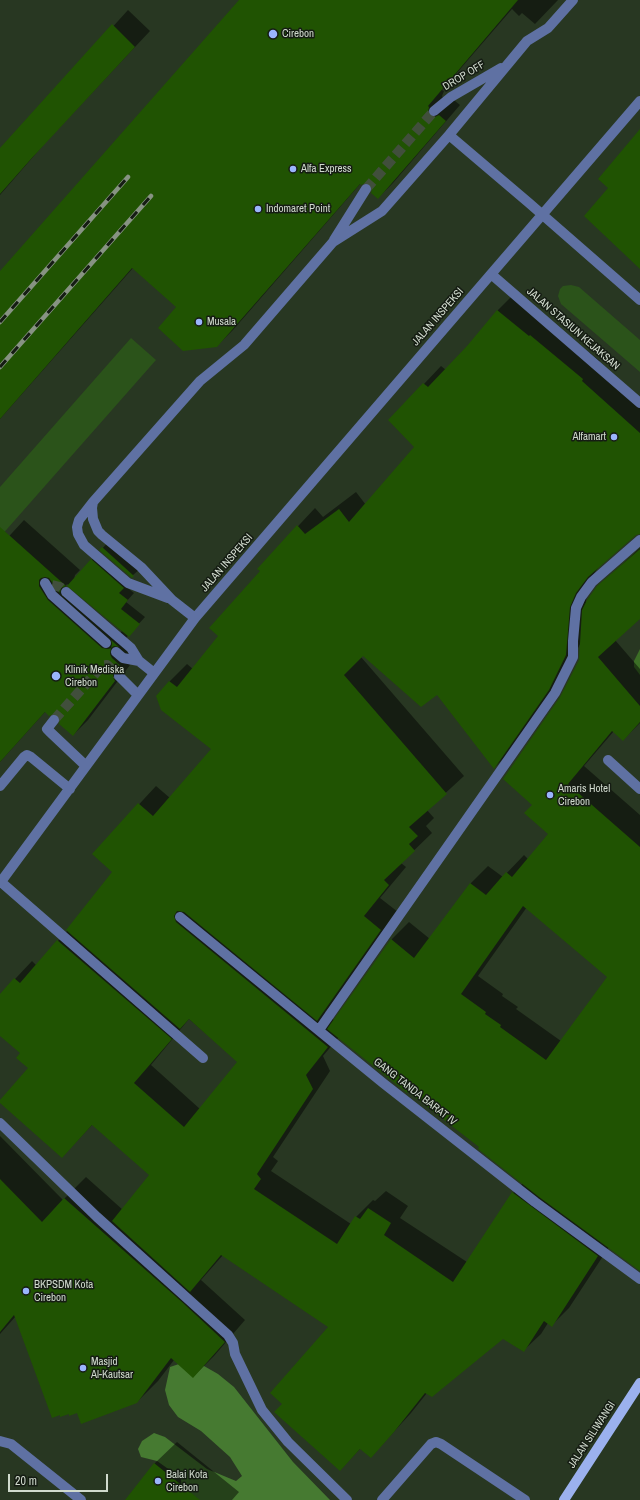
<!DOCTYPE html>
<style>
body{margin:0}
#map{position:relative;width:640px;height:1500px;overflow:hidden;background:#283722;font-family:"Archivo Narrow",sans-serif}
canvas{display:block}
.scale{position:absolute;left:8px;top:1474px;width:100px;height:18px;box-sizing:border-box;border:2px solid #d0dacd;border-top:0;padding-left:5px;font-size:12px;line-height:14px;white-space:nowrap;color:#d0dacd;-webkit-text-stroke:3px #151c13;paint-order:stroke}
</style>
<div id="map">
<canvas width="640" height="1500"></canvas>
<div class="scale">20 m</div>
</div>
<script>
const ctx = document.querySelector('canvas').getContext('2d');
ctx.lineJoin = 'round';
function paint(path, color) { ctx.fillStyle = color; ctx.fill(path, 'evenodd'); }
const poly = rows => new Path2D(rows.map(r => 'M' + r).join(''));
function strokePath(path, color, width, dash) { ctx.strokeStyle = color; ctx.lineWidth = width; ctx.lineCap = dash ? 'butt' : 'round'; ctx.setLineDash(dash || []); ctx.stroke(path); }
function drawText(font, color, halo, rows, align = 'center') {
  ctx.font = font + ' "Archivo Narrow",sans-serif'; ctx.lineWidth = 3; ctx.setLineDash([]); ctx.textBaseline = 'middle'; ctx.strokeStyle = halo; ctx.fillStyle = color; for (const [text, x, y, turn = 0] of rows) {
    ctx.save(); ctx.translate(x, y); ctx.rotate((+turn || 0) * Math.PI / 180); ctx.textAlign = isNaN(turn) ? turn : align; if (halo) ctx.strokeText(text, 0, 0); ctx.fillText(text, 0, 0); ctx.restore();
  }
}
const green = poly([
 [571,285,579,287,640,340,640,372,561,304,558,296,560,289,563,286],
 [131,338,156,360,0,537,0,487]
]);
const forest = poly([
 [185,1362,197,1362,218,1374,234,1387,293,1462,330,1500,182,1500,181,1478,157,1461,141,1457,138,1449,142,1441,154,1433,165,1437,207,1469,236,1481,242,1476,230,1457,201,1431,178,1417,169,1405,165,1390,170,1367]
]);
const water = poly([
 [640,649,640,675,634,667,634,661]
]);
const shadow = poly([
 [240,0,558,0,535,24,522,13,519,16,512,9,442,90,444,91,442,96,444,100,455,101,460,105,393,183,378,198,370,183,366,181,361,183,233,330,217,346,178,307,133,268,0,419,0,273],
 [128,10,150,31,46,142,0,195,0,151],
 [515,293,600,361,598,363,640,400,640,533,635,534,600,565,593,575,587,589,586,603,598,587,640,548,640,618,615,640,640,669,640,723,623,740,614,731,584,766,640,815,640,1264,609,1247,569,1308,552,1325,548,1323,541,1334,523,1351,503,1338,427,1393,411,1413,371,1457,361,1448,340,1470,283,1404,330,1327,223,1255,201,1280,245,1320,214,1356,193,1377,174,1360,158,1381,137,1402,78,1412,16,1316,0,1334,0,1136,63,1200,86,1177,123,1210,151,1175,93,1124,62,1157,0,1102,29,1068,21,1053,0,1035,0,995,32,961,36,965,68,930,113,872,93,854,156,786,170,798,212,749,157,697,170,681,187,664,193,669,219,636,261,571,258,569,315,508,323,517,356,492,366,505,416,447,390,420,441,366,446,370,468,347,498,310],
 [581,642,580,660,561,697,533,805,550,834,528,859,524,855,503,877,488,866,471,883,430,939,409,922,392,939,335,1021,325,1012,335,1002,398,912,380,898,406,867,401,863,432,833,426,826,434,818,427,810,464,776,361,657,363,654,437,694,494,768,511,751,567,671],
 [527,907,608,977,561,1041,516,1009,518,1007,502,996,503,994,478,976],
 [189,1019,239,1062,200,1109,151,1065],
 [339,1037,481,1147,523,1183,513,1193,467,1262,400,1218,408,1206,386,1191,375,1201,373,1200,356,1217,351,1224,271,1171,278,1161,273,1157,330,1071,323,1056],
 [24,520,80,570,75,575,74,580,98,553,125,586,134,593,126,602,145,617,125,639,139,653,129,664,130,665,88,720,73,735,62,720,59,714,45,712,0,762,0,546],
 [67,584,122,631,119,634,117,633,65,587],
 [109,541,140,569,133,575,131,576,101,550],
 [177,1442,239,1492,232,1500,126,1500,155,1463]
]);
const building = poly([
 [239,0,518,0,428,106,429,107,428,112,429,115,435,117,439,115,446,121,378,199,371,193,372,189,370,184,366,183,361,185,360,184,217,347,183,351,158,328,176,307,132,268,0,419,0,271],
 [112,24,135,47,31,159,0,194,0,148],
 [640,129,640,269,584,216,608,188,598,179],
 [497,310,529,336,530,335,583,379,582,381,640,433,640,534,636,535,588,577,576,593,570,607,566,655,549,690,494,769,437,695,421,707,363,656,344,675,447,794,409,827,418,836,409,844,415,851,384,880,389,885,364,916,381,930,317,1021,184,912,177,911,174,916,176,922,328,1047,306,1075,313,1089,257,1174,261,1179,254,1189,337,1244,355,1216,360,1219,368,1208,391,1223,384,1235,453,1282,512,1192,598,1256,552,1327,544,1321,524,1352,503,1339,432,1397,425,1393,394,1432,371,1458,360,1449,340,1471,274,1412,282,1404,270,1393,328,1327,221,1255,190,1292,112,1221,149,1175,92,1125,62,1158,0,1103,0,1100,28,1068,16,1058,20,1053,0,1036,0,994,14,978,20,983,57,940,172,1039,134,1083,184,1127,237,1062,189,1019,180,1029,66,930,112,872,92,854,138,803,153,816,211,749,161,710,156,696,169,681,177,687,218,636,209,628,260,571,257,569,297,525,305,534,339,509,349,522,414,447,388,420,423,383,428,387,467,346],
 [0,527,66,586,61,588,60,593,49,578,45,577,41,578,39,580,39,586,48,600,102,648,108,649,111,648,112,644,111,640,119,647,114,646,111,648,110,654,112,658,124,669,123,671,118,670,114,672,113,677,115,681,73,736,59,724,60,720,58,715,54,714,49,716,45,712,0,762],
 [102,547,134,576,132,578,99,550],
 [640,549,640,619,598,657,640,706,640,722,623,741,612,731,568,784,640,847,640,1271,539,1197,478,1149,479,1147,408,1092,407,1093,327,1029,391,939,414,958,470,883,486,895,506,872,512,877,548,834,524,813,532,805,503,779,560,697,579,660,582,610,587,600,597,586],
 [523,906,607,977,546,1060,500,1027,501,1025,485,1014,486,1012,461,994],
 [91,559,124,588,119,593,128,600,121,609,140,624,129,637,67,586],
 [0,1179,42,1222,64,1198,182,1302,225,1342,193,1378,171,1358,137,1403,81,1424,77,1413,69,1416,69,1414,60,1417,60,1415,52,1418,14,1315,0,1332],
 [154,1463,200,1500,125,1500]
]);
const minorTunnel = poly([
 [366,189,434,111],
 [52,585,60,587,66,592],
 [54,720,102,666,107,665,119,676]
]);
const minor = poly([
 [434,111,451,97,501,68],
 [449,135,529,203,640,300],
 [334,240,366,189],
 [491,274,640,403],
 [93,502,79,520,77,527,78,534,84,545,128,583,168,598],
 [45,583,52,595,106,643],
 [66,592,131,648,139,661,154,673],
 [195,618,172,600,141,567,102,535,98,531,93,519,92,508,93,502,200,381,244,345,333,242,382,211,449,135,527,41,548,28,573,0],
 [116,652,123,658,139,661],
 [119,676,138,695],
 [54,720,47,729,49,731,86,766],
 [608,760,640,789],
 [0,786,24,757,27,755,31,757,70,789],
 [1,882,203,1058],
 [0,883,195,618,640,101],
 [180,917,383,1083,535,1202,640,1279],
 [319,1030,555,693,573,657,573,641,576,608,581,597,592,582,640,540],
 [0,1123,97,1217,228,1335,233,1343,235,1354,262,1410,288,1442,347,1500],
 [0,1441,11,1444,81,1500],
 [382,1500,431,1444,436,1442,441,1444,525,1500]
]);
const major = poly([
 [564,1500,640,1383]
]);
const rail = poly([
 [0,322,128,177],
 [0,367,151,196]
]);
const markers = [
 [273,34,5,"#9ab5fd"],
 [293,169,4,"#9ab5fd"],
 [258,209,4,"#9ab5fd"],
 [199,322,4,"#9ab5fd"],
 [614,437,4,"#9ab5fd"],
 [56,676,5,"#9ab5fd"],
 [550,795,4,"#9ab5fd"],
 [26,1291,4,"#9ab5fd"],
 [83,1368,4,"#9ab5fd"],
 [158,1481,4,"#9ab5fd"]
];
const poiNames = [
 ["Cirebon",282,34],
 ["Alfa Express",301,169],
 ["Indomaret Point",266,209],
 ["Musala",207,322],
 ["Alfamart",606,437,"right"],
 ["Klinik Mediska",65,670],
 ["Cirebon",65,683],
 ["Amaris Hotel",558,789],
 ["Cirebon",558,802],
 ["BKPSDM Kota",34,1285],
 ["Cirebon",34,1298],
 ["Masjid",91,1362],
 ["Al-Kautsar",91,1375],
 ["Balai Kota",166,1475],
 ["Cirebon",166,1488]
];
const streetNames = [
 ["DROP OFF",464,76,-31],
 ["JALAN INSPEKSI",438,317,-49],
 ["JALAN STASIUN KEJAKSAN",573,329,41],
 ["JALAN INSPEKSI",227,563,-49],
 ["GANG TANDA BARAT IV",415,1092,38],
 ["JALAN SILIWANGI",592,1435,-57]
];
paint(green, '#2b531a');
paint(forest, '#467a31');
paint(water, '#3c6f26');
paint(shadow, '#0007');
paint(building, '#205302');
strokePath(minorTunnel, '#414f3c', 10, [10, 5]);
strokePath(minor, '#5f71a3', 10);
strokePath(major, '#9bb1ee', 10);
strokePath(rail, '#879383', 4.5);
strokePath(rail, '#151c13', 3, [9]);
for (const [x, y, r, color] of markers) { const dot = new Path2D(); dot.arc(x, y, r, 0, 2 * Math.PI); ctx.fillStyle = color; ctx.fill(dot); strokePath(dot, '#151c13', 1.5); }
drawText('11px', '#d0dacd', '#151c13', poiNames, 'left');
drawText('11px', '#d0dacd', '#151c13', streetNames);
</script>
